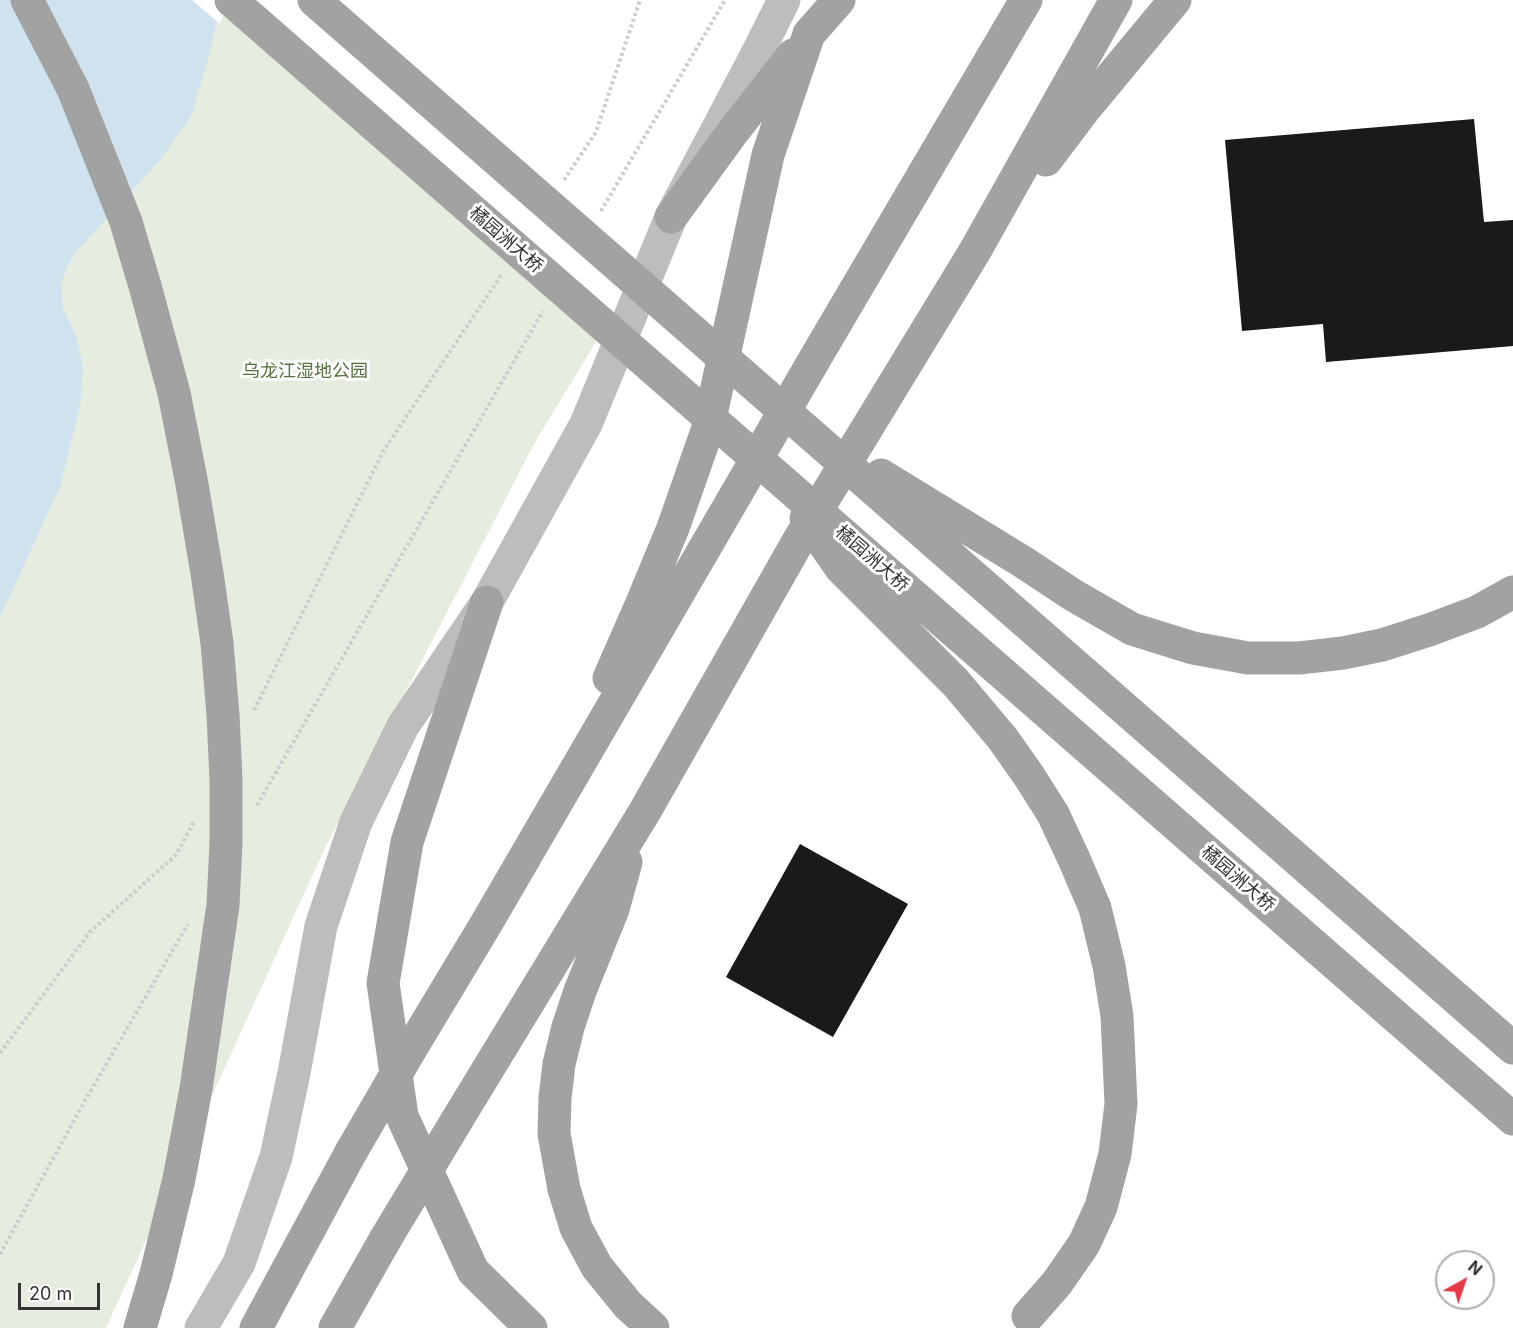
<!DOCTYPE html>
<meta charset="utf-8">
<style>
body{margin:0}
#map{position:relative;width:1513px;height:1328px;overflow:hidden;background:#fff;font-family:Inter,sans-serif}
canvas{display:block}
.north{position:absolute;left:1435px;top:1250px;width:60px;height:60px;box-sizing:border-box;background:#fff;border:2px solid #adadad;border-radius:50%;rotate:40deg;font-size:16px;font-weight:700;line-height:24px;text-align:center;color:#333}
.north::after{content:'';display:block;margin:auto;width:21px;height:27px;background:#e63946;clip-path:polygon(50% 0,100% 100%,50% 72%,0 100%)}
.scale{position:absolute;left:18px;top:1283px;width:82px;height:27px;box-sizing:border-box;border:3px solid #333;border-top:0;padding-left:8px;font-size:18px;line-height:21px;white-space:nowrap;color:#333;-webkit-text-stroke:4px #fff;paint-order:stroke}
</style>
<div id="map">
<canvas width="1513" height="1328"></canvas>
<div class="north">N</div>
<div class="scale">20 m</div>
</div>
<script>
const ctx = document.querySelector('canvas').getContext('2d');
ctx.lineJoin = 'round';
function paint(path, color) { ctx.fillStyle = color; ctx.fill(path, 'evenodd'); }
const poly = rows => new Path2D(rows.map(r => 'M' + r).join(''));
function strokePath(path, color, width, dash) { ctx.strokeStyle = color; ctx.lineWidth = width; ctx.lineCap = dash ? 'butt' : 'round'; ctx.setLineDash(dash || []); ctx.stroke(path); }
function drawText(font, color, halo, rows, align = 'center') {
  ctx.font = font + ' Inter,"Noto Sans SC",sans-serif'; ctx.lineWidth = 6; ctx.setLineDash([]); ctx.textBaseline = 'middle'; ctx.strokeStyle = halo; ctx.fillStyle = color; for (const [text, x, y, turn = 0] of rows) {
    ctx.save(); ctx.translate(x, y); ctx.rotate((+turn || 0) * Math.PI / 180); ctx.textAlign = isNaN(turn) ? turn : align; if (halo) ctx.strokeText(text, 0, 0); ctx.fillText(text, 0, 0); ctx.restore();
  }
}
const green = poly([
 [211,0,608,322,534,444,324,850,106,1328,0,1328,0,578,55,279]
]);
const water = poly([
 [0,0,226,0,218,16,207,63,191,116,161,159,75,253,67,267,61,285,63,307,77,339,83,368,80,406,60,487,0,617]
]);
const pier = poly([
 [192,0,229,0,220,24]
]);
const building = poly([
 [1474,119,1484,222,1513,220,1513,346,1326,362,1323,324,1242,331,1225,140],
 [800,844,908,904,833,1037,726,977]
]);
const path = poly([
 [564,180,596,132,640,0],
 [601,211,725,0],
 [254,710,384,450,502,274],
 [257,805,543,311],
 [0,1053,90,932,176,855,195,820],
 [0,1254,90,1092,188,924]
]);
const secondary = poly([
 [201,1328,239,1263,276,1157,294,1073,321,926,356,822,403,726,487,602,586,424,671,217,756,56,784,0]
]);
const trunk = poly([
 [1046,160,1083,111,1175,0],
 [671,217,732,133,793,55],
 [487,602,407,842,383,983,402,1116,473,1271,531,1328],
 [609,678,641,605,673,528,708,428,768,155,809,34,839,0],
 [626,862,613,909,580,991,568,1027,559,1064,555,1098,554,1134,564,1189,576,1228,597,1267,628,1305,653,1328],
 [409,1052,486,924,820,350,1026,0],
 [457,1120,645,811,800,538,975,251,1116,0],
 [256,1328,351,1152],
 [335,1328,386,1238]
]);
const trunkBridge = poly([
 [27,0,73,89,126,222,145,286,174,393,191,479,207,573,217,643,223,715,226,779,226,843,223,905,196,1089,179,1179,156,1274,140,1328],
 [231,0,1513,1119],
 [314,0,1513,1048],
 [881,475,1023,562,1073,595,1132,629,1193,648,1248,658,1299,658,1343,653,1382,645,1429,630,1477,612,1513,592],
 [806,518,841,568,956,683,1003,739,1029,776,1053,814,1074,859,1095,908,1109,966,1117,1016,1121,1104,1115,1154,1101,1207,1084,1244,1057,1283,1028,1316],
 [351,1152,409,1052],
 [386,1238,457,1120]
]);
const streetNames = [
 ["橘园洲大桥",506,240,41],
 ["橘园洲大桥",872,559,41],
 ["橘园洲大桥",1238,879,41]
];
const parkNames = [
 ["乌龙江湿地公园",305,372]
];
paint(green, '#e6ecdf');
paint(water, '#cfe2ee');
paint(pier, '#fff');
paint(building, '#1a1a1a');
strokePath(path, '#cdcdcd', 4, [3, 3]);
strokePath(secondary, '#bdbdbd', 33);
strokePath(trunk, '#a2a2a2', 33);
strokePath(trunkBridge, '#a2a2a2', 33);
drawText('18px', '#333', '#fff', streetNames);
drawText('18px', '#56703f', '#fff', parkNames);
</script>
